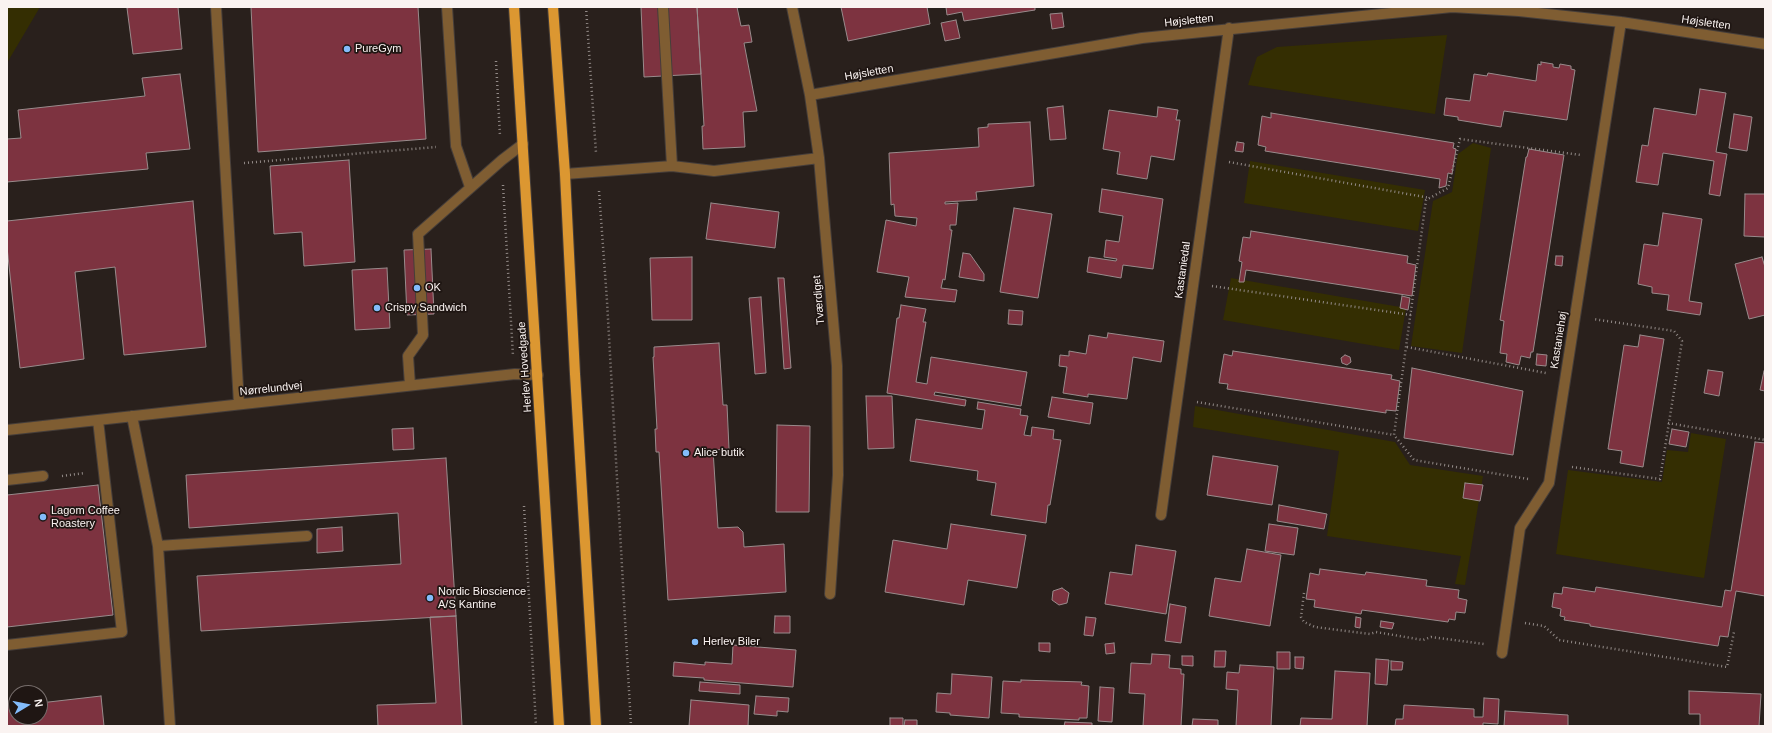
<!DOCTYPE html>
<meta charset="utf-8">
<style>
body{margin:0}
#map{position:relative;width:1772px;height:733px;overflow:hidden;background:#29201c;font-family:Arial,sans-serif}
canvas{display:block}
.frame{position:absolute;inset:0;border:8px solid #faf3f1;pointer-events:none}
.north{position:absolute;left:8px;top:685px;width:40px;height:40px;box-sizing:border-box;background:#1f1613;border:1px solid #776e6c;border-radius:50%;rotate:80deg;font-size:11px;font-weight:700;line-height:16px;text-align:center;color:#faf3f1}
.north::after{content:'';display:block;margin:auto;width:14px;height:18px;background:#83bcfb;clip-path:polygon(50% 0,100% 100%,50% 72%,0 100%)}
</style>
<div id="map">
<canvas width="1772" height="733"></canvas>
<div class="frame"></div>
<div class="north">N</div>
</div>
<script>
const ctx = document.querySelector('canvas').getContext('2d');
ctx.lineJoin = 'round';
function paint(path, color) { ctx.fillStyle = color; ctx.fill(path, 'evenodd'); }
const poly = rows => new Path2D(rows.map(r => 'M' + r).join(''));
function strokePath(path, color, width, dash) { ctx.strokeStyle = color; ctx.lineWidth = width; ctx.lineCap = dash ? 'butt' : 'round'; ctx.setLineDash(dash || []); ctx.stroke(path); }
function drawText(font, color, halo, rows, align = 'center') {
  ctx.font = font + ' Arial,sans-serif'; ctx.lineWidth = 3.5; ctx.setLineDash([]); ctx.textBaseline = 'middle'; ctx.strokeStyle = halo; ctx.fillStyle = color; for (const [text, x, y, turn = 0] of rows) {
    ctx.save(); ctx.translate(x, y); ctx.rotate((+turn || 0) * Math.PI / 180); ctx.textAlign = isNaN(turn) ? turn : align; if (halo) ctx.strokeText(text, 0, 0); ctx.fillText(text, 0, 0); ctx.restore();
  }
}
const green = poly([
 [7,7,40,7,7,63],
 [1447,35,1435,114,1248,85,1257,57,1277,47],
 [1473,143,1491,148,1462,353,1411,346,1433,201,1452,192,1458,154],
 [1250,161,1425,190,1418,231,1244,203],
 [1231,278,1406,308,1399,350,1223,320],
 [1195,406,1395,442,1410,465,1483,476,1465,585,1455,584,1461,556,1327,536,1339,451,1193,427],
 [1691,433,1726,439,1704,578,1556,554,1568,470,1662,482,1667,450,1688,452]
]);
const building = poly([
 [131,7,178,7,182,49,133,54,127,8,131,7],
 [251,7,418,7,426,139,258,152,251,7],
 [641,7,697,7,701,74,644,77,641,7],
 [697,7,737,7,741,26,749,25,752,42,744,43,757,111,743,112,745,147,703,149,702,126,704,126,697,7],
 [841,7,927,7,930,24,848,41,841,7],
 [946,7,1035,7,1035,10,964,21,962,12,947,15,946,7],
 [1062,13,1064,27,1052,29,1050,14,1062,13],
 [956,20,960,38,945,41,941,23,956,20],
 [1541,62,1553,64,1553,67,1559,68,1560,64,1571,66,1571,69,1575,70,1567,120,1504,111,1501,127,1458,120,1458,117,1444,115,1446,98,1470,101,1474,74,1487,76,1488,73,1536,81,1538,64,1541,65,1541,62],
 [180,74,190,149,146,153,148,169,7,182,7,139,21,138,18,110,145,96,142,78,180,74],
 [1700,89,1726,93,1716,152,1727,154,1720,196,1709,194,1714,161,1663,153,1658,185,1636,182,1642,145,1648,146,1654,108,1696,115,1700,89],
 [1063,106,1066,139,1050,140,1047,108,1063,106],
 [1158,107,1178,110,1176,120,1180,120,1174,160,1151,156,1147,179,1117,174,1120,152,1103,149,1109,110,1157,117,1158,107],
 [1271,113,1454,143,1453,148,1456,149,1452,174,1448,173,1446,186,1439,188,1440,179,1265,151,1266,147,1258,145,1262,116,1271,118,1271,113],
 [1734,114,1752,117,1747,151,1729,148,1734,114],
 [1030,122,1034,186,976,192,977,200,945,202,945,204,958,203,956,225,950,225,950,230,952,230,945,280,943,279,941,288,957,290,955,302,905,297,909,277,877,272,886,220,916,226,917,218,895,216,894,204,891,205,889,153,979,147,978,128,988,127,988,124,1030,122],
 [1237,142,1244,143,1243,152,1235,151,1237,142],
 [1529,149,1564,155,1533,352,1531,352,1530,358,1521,356,1519,365,1506,362,1507,354,1500,353,1504,321,1500,320,1526,157,1527,157,1529,149],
 [349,160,355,262,304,266,302,232,274,234,270,166,349,160],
 [1102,189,1163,199,1153,269,1123,265,1121,278,1087,272,1089,257,1116,261,1117,259,1104,257,1106,240,1119,242,1123,216,1099,212,1102,189],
 [1745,194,1765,194,1765,237,1744,236,1745,194],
 [193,201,206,347,124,355,115,267,75,272,84,359,20,368,7,247,7,221,193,201],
 [711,203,779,212,775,248,706,239,711,203],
 [1014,208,1052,214,1038,298,1000,292,1014,208],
 [1663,213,1702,219,1689,301,1702,303,1700,315,1667,310,1669,295,1652,293,1652,287,1638,284,1644,244,1658,246,1663,213],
 [1251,231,1408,256,1407,263,1416,265,1412,296,1246,270,1244,282,1239,282,1242,262,1239,261,1243,237,1250,238,1251,231],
 [431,249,434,314,407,315,404,250,431,249],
 [963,253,970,254,984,274,984,281,959,277,963,253],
 [1556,256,1563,256,1562,266,1555,265,1556,256],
 [692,257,692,320,652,320,650,258,692,257],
 [1762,257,1765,267,1765,315,1749,319,1735,264,1762,257],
 [387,268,390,328,355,330,352,270,387,268],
 [778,278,784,278,791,368,784,369,778,278],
 [1402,296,1410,298,1408,310,1400,308,1402,296],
 [761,297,766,373,755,374,749,298,761,297],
 [901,305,926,309,923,322,926,322,916,382,927,384,931,357,1027,372,1021,406,935,392,934,395,966,400,965,406,887,393,897,318,899,318,901,305],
 [1009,310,1023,311,1022,325,1008,324,1009,310],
 [1108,333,1164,341,1161,362,1133,357,1127,399,1088,394,1088,397,1063,393,1067,367,1059,366,1060,355,1069,356,1069,351,1086,354,1089,335,1107,338,1108,333],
 [1640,335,1664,339,1643,467,1620,463,1622,451,1608,449,1624,345,1638,347,1640,335],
 [719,343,723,405,727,405,729,449,713,450,718,528,738,527,743,532,744,547,784,544,786,592,668,600,659,452,656,452,655,429,657,429,653,357,654,357,654,347,719,343],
 [1233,351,1392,375,1391,379,1400,381,1396,411,1386,410,1386,413,1227,389,1228,384,1219,383,1224,354,1232,356,1233,351],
 [1537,354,1547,355,1546,366,1536,365,1537,354],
 [1345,355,1350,357,1351,362,1347,365,1342,363,1341,358,1345,355],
 [1412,368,1523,391,1513,455,1404,438,1412,368],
 [1708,370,1723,372,1719,396,1704,393,1708,370],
 [1764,371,1765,371,1765,391,1760,390,1764,371],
 [866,396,892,396,894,448,868,449,866,396],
 [1052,397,1093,403,1090,424,1048,417,1052,397],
 [978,402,1021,409,1020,415,1028,416,1024,435,1031,436,1032,427,1054,430,1053,439,1061,440,1050,505,1048,505,1046,523,991,515,996,483,977,480,978,471,910,461,916,419,982,429,985,410,977,409,978,402],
 [777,425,810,426,809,512,776,512,777,425],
 [413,428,414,449,393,450,392,429,413,428],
 [1672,429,1689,432,1686,447,1669,444,1672,429],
 [1755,442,1765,443,1765,596,1736,591,1728,637,1720,636,1718,646,1590,626,1590,624,1564,620,1565,617,1560,616,1561,609,1552,607,1554,593,1562,594,1563,587,1595,592,1596,587,1722,607,1725,590,1731,591,1755,442],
 [1213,456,1278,466,1272,505,1207,495,1213,456],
 [446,458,456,616,201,631,197,576,401,564,398,513,189,528,186,475,446,458],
 [1465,483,1483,485,1480,501,1463,498,1465,483],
 [98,485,113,615,7,627,7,495,98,485],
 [1279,505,1327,514,1324,529,1277,521,1279,505],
 [951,524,1026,535,1017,588,968,580,964,605,885,592,893,540,947,549,951,524],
 [1269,524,1298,528,1294,555,1265,551,1269,524],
 [342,527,343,551,317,553,317,529,342,527],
 [1136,545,1176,551,1166,614,1105,604,1110,572,1132,575,1136,545],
 [1247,549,1281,555,1270,626,1209,616,1215,578,1241,582,1247,549],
 [1320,569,1365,575,1366,572,1427,580,1426,586,1459,590,1458,598,1467,600,1465,613,1456,612,1455,620,1449,619,1448,622,1362,610,1361,614,1314,607,1315,600,1306,599,1310,573,1319,575,1320,569],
 [1062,588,1069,593,1067,603,1059,605,1052,600,1053,591,1062,588],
 [1170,604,1186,607,1181,643,1165,641,1170,604],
 [456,616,462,726,378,726,377,705,436,703,430,617,456,616],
 [775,616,790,616,790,633,774,633,775,616],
 [1086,617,1096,618,1093,636,1084,635,1086,617],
 [1356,617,1361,618,1360,628,1355,627,1356,617],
 [1381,621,1394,623,1392,629,1380,627,1381,621],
 [1039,643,1050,643,1050,652,1039,651,1039,643],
 [1114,643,1115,653,1106,654,1105,644,1114,643],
 [733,645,796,650,793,687,704,680,704,678,673,676,674,662,705,665,705,662,732,664,733,645],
 [1215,651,1226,651,1225,667,1214,667,1215,651],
 [1277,652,1290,652,1290,669,1277,669,1277,652],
 [1152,654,1170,655,1169,668,1181,669,1181,674,1184,674,1181,726,1143,726,1145,694,1129,693,1131,663,1151,664,1152,654],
 [1182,656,1193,656,1193,666,1182,665,1182,656],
 [1295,657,1304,657,1303,669,1295,668,1295,657],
 [1376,659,1389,660,1387,685,1375,684,1376,659],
 [1391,661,1403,662,1402,670,1391,670,1391,661],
 [1240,665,1274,667,1271,726,1236,726,1238,690,1226,689,1227,672,1239,673,1240,665],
 [1335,671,1370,673,1367,726,1300,726,1301,718,1332,719,1335,671],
 [952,674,992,677,989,718,950,715,950,713,936,712,937,693,951,694,952,674],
 [1021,680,1082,682,1081,685,1089,686,1087,718,1079,718,1079,720,1019,717,1019,714,1001,713,1003,681,1021,682,1021,680],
 [700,682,740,685,740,694,699,691,700,682],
 [1100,687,1114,688,1112,722,1098,721,1100,687],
 [1689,691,1761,694,1759,726,1700,726,1700,714,1689,714,1689,691],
 [101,696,104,726,7,726,7,706,16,705,16,717,40,717,40,703,101,696],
 [756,696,789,698,788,712,777,711,777,716,754,714,756,696],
 [1484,698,1499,699,1498,724,1483,723,1483,726,1395,726,1396,719,1403,719,1404,705,1474,709,1474,717,1483,717,1484,698],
 [691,700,749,705,748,726,689,726,691,700],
 [1505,711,1568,715,1568,726,1504,726,1505,711],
 [890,718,903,718,903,726,888,726,890,726,890,718],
 [1193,719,1218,720,1218,726,1192,726,1193,719],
 [905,720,917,720,917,726,904,726,905,720],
 [1065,722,1092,723,1092,726,1064,726,1065,722]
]);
const path = poly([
 [586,7,596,153],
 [496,61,500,136],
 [1229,162,1430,198],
 [244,163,436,147],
 [503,185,513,356],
 [599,191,607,301,631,726],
 [1212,286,1411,315],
 [1407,347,1546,373],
 [1197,402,1394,435],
 [1668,423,1765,440],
 [1572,467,1660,479,1682,341,1674,331,1593,319],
 [62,476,85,473],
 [1528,479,1414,460,1394,435,1426,200,1448,188,1460,139,1581,155],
 [524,506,536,726],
 [1304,593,1301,617,1304,622,1315,627,1370,634,1376,632,1423,640,1431,637,1484,644],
 [1525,623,1544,626,1559,640,1727,667,1734,632]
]);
const minor = poly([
 [216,7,239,404],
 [447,7,456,146,470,187],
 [663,7,672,166],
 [792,7,810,95,819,158,837,366,838,475,830,594],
 [810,95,1142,38,1452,7,1519,11,1621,22,1765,44],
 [565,174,672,166,714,171,819,158],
 [410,385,408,356,423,335,418,234,502,160,523,144],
 [132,416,158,546,170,726],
 [7,430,515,374,538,375],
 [7,480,43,476],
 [1161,515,1229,28],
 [158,546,307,536],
 [7,645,122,632,98,420],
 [1502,653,1520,528,1549,483,1621,22]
]);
const major = poly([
 [514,7,559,726],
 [553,7,565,174,575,374,596,726]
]);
const markers = [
 [347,49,4,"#83bcfb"],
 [417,288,4,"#83bcfb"],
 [377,308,4,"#83bcfb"],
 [686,453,4,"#83bcfb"],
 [43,517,4,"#83bcfb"],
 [430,598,4,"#83bcfb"],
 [695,642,4,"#83bcfb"]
];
const streetNames = [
 ["Højsletten",1189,21,-6],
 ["Højsletten",1706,23,8],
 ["Højsletten",869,73,-10],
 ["Kastaniedal",1183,270,-82],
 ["Tværdiget",819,300,-95],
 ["Kastaniehøj",1559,340,-81],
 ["Herlev Hovedgade",525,367,-94],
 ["Nørrelundvej",271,389,-6]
];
const poiNames = [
 ["PureGym",355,49],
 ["OK",425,288],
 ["Crispy Sandwich",385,308],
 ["Alice butik",694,453],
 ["Lagom Coffee",51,511],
 ["Roastery",51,524],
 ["Nordic Bioscience",438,592],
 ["A/S Kantine",438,605],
 ["Herlev Biler",703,642]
];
paint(green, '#342e02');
paint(building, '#7d3340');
strokePath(building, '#998b8c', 1);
strokePath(minor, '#463e3a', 12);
strokePath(major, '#463e3a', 12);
strokePath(path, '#928a87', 2.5, [1, 3]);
strokePath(minor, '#7f5d32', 10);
strokePath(major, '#dc9731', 10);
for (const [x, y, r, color] of markers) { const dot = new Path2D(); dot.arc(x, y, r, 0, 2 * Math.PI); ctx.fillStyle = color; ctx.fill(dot); strokePath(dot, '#1f1613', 1.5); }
drawText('11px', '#faf3f1', '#1f1613', streetNames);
drawText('11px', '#faf3f1', '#1f1613', poiNames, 'left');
</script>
